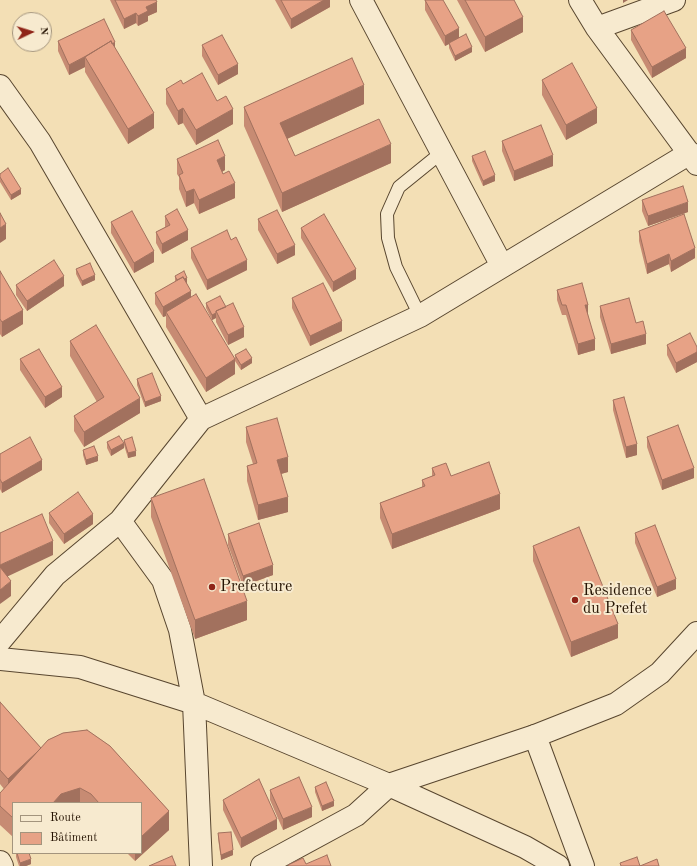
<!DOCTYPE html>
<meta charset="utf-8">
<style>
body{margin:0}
#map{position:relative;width:697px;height:866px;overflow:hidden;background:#f3dfb5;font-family:"Old Standard TT",serif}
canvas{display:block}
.legend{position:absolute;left:12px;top:802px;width:130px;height:52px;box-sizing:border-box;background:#f7eacf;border:1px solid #a3947d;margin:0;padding:5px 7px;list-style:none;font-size:12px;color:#251302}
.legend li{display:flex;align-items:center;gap:8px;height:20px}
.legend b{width:20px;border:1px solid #a3947d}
.north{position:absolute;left:12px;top:12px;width:40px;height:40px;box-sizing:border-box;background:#f7eacf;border:1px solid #a3947d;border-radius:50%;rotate:86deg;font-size:11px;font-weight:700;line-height:16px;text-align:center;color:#251302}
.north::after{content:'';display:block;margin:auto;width:14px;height:18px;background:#8f2418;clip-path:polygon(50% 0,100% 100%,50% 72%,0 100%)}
</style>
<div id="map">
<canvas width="697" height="866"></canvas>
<ul class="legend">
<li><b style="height:5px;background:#f7eacf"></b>Route</li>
<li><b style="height:11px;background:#e7a286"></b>Bâtiment</li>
</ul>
<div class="north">N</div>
</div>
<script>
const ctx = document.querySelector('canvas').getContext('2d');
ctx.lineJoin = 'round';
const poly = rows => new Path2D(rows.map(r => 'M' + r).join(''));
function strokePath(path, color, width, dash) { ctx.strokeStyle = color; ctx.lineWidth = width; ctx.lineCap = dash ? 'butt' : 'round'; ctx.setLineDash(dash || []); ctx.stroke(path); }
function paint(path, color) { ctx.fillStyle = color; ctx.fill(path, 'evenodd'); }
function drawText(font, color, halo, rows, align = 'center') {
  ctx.font = font + ' "Old Standard TT",serif'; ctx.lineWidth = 4; ctx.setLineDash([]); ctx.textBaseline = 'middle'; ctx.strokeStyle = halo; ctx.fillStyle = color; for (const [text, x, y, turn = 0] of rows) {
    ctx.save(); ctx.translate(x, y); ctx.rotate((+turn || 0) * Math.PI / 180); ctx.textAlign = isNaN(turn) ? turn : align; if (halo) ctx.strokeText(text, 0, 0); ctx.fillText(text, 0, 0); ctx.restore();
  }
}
const service = poly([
 [420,316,396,267,388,238,387,214,399,187,441,153]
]);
const minor = poly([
 [361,0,502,266],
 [580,0,597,28,697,164],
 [597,28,674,0],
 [0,86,40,142,201,419],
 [0,641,55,575,120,521],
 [0,659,80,667,194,703,389,785,535,736],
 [0,862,2,866],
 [201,866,194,703,180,630,163,580,120,521,201,419,420,316,690,153],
 [262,866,356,815,389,785,525,847,558,866]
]);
const tertiary = poly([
 [583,866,535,736,616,704,660,673,697,633]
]);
const wall = poly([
 [110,0,156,0,157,12,148,16,148,21,138,26,136,23,124,29],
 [275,0,330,0,330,7,291,29],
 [425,0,459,38,472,52,455,61,449,48,449,44,445,46,425,10],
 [457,0,514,0,523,32,485,52],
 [631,30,686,58,652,78,631,40],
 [58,41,115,49,154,128,128,144,85,72,85,67,69,75,58,51],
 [202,45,238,74,218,85,202,56],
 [542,80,597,123,566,140,542,95],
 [183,84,217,101,233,124,196,145,183,123,178,125,166,104,166,89],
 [364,104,287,139,295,156,391,163,282,212,244,126,244,107],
 [502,141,553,166,514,181,502,151],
 [472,156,495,181,483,186,472,161],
 [177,159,225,170,222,172,235,198,199,214,194,203,186,207,179,189,179,177,177,174],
 [0,174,21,194,11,200,0,182],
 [642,200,688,212,648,226,642,211],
 [165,216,188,240,162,254,156,243,156,232,165,227],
 [258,219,295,255,277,264,258,230],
 [111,222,154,262,134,273,111,233],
 [301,228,356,279,333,292,301,238],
 [639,231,695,258,671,272,669,264,647,274,639,241],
 [191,248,247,270,207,290,191,258],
 [76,269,95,280,82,286,76,274],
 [0,271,23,324,2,337,0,334],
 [175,276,187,283,187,284,191,297,235,359,235,355,252,363,241,370,235,361,235,374,206,392,166,327,166,316,163,317,155,304,155,293,175,282],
 [16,285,64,286,27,311,16,295],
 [557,290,588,315,595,350,578,355,566,315,562,315,557,300],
 [292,298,342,331,310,346,292,308],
 [206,303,226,307,244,337,228,345,216,322,216,318,212,320,206,308],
 [600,306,636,323,646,344,611,354,600,317],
 [70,341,140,413,84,447,74,431,74,416,97,402,70,356],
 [667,345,697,347,697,362,676,373,667,355],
 [20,359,62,397,45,408,20,370],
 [137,379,161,401,145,407,137,385],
 [613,400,637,455,626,458,613,410],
 [246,427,288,472,281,474,288,512,258,520,247,481,247,466,253,464,246,442],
 [647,437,694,478,662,490,647,447],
 [124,440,136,456,128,458,124,445],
 [107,442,124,448,111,456,107,448],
 [83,450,98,461,86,465,83,455],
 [0,454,42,470,2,493,0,489],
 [432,468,451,476,500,509,392,549,380,518,380,503,422,487,422,480,432,476],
 [151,498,247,620,195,639,151,517],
 [49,513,93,524,64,544,49,523],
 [635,533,676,589,657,597,635,543],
 [228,534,273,575,243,586,228,545],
 [533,546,618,638,571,657,533,561],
 [0,702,41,748,48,740,63,733,87,730,110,746,169,811,169,830,135,861,127,853,141,853,141,803,13,803,13,837,0,825,0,793,4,789,0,784],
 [315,787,334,806,322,811,315,792],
 [270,790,312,817,283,830,270,800],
 [223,800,277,829,241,848,223,810],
 [218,833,233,855,221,860,218,838],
 [16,853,31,864,26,866,19,866,16,857]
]);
const shadedWall = poly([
 [324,0,330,0,330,7,291,29,291,19],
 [623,0,628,0,623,3],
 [157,2,157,12,148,16,148,21,138,26,138,16,146,7],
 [136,13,136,23,124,29,124,19],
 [523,17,523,32,485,52,485,37],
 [459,28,459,38,449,43,449,44,445,46,445,36],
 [115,42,115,52,85,57,85,67,69,75,69,65],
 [472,47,472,52,455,61,455,56],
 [686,48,686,58,652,78,652,67],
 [238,64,238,74,218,85,218,75],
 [364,85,364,104,280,142,280,123],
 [183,108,183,123,178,125,178,111],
 [597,108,597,123,566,140,566,125],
 [233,109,233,124,196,145,196,130],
 [154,113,154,128,128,144,128,129],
 [391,144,391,163,282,212,282,193],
 [553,155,553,166,514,181,514,171],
 [225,156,225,170,217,175,217,160],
 [495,175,495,181,483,186,483,181],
 [235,183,235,198,199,214,199,200],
 [21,189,21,194,11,200,11,195],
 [194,189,194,203,186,207,186,192],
 [688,202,688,212,648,226,648,216],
 [6,224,6,239,0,243,0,228],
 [188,230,188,240,162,254,162,244],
 [295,245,295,255,277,264,277,254],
 [695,248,695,258,671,272,671,261],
 [154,251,154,262,134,273,134,263],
 [669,254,669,264,647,274,647,264],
 [247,260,247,270,207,290,207,280],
 [356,269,356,279,333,292,333,282],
 [95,275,95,280,82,286,82,281],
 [64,276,64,286,27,311,27,301],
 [187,278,187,283,178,288,178,282],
 [191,291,191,301,166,312,166,316,163,317,163,307],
 [585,305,588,305,588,315,585,316],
 [23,310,23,324,2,337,2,322],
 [216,313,216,318,212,320,212,315],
 [342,321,342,331,310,346,310,336],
 [244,327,244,337,228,345,228,335],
 [646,334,646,344,611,354,611,344],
 [595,339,595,350,578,355,578,344],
 [697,352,697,362,676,373,676,363],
 [252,358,252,363,241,370,241,365],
 [235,359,235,374,206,392,206,378],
 [62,387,62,397,45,408,45,397],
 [161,396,161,401,145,407,145,402],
 [140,398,140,413,84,447,84,432],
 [124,443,124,448,111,456,111,450],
 [637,444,637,455,626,458,626,447],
 [136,451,136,456,128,458,128,453],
 [98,456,98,461,86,465,86,460],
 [288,457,288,472,277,475,277,460],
 [42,460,42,470,2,493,2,483],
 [694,468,694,478,662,490,662,480],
 [500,494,500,509,392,549,392,534],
 [288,497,288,512,258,520,258,505],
 [93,514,93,524,64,544,64,534],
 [53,541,53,555,0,580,0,565],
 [273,565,273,575,243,586,243,576],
 [676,579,676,589,657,597,657,587],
 [11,581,11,596,0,604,0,590],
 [247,601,247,620,195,639,195,620],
 [618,624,618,638,571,657,571,642],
 [42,748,8,794,8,779],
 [80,788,80,803,53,803,61,794],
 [334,801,334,806,322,811,322,806],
 [312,807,312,817,283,830,283,819],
 [169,811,169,830,135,861,135,853,141,853,141,837],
 [277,819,277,829,241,848,241,838],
 [233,850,233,855,221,860,221,855],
 [31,859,31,864,26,866,20,866,20,863]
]);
const building = poly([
 [115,0,156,0,157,2,146,7,148,11,138,16,136,13,124,19,115,0],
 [281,0,324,0,291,19,281,0],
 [425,0,443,0,459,28,445,36,425,0],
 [465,0,514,0,523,17,485,37,465,0],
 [664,11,686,48,652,67,631,30,664,11],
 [104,19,115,42,112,44,111,41,86,56,69,65,58,41,104,19],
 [466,34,472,47,455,56,449,43,466,34],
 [222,35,238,64,218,75,202,45,222,35],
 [111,41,154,113,128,129,85,57,111,41],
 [352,58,364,85,280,123,295,156,379,119,391,144,282,193,244,107,352,58],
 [572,63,597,108,566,125,542,80,572,63],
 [202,73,217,101,226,96,233,109,196,130,183,108,178,111,166,89,181,80,183,84,202,73],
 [541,125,553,155,514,171,502,141,541,125],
 [218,140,225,156,217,160,223,174,229,171,235,183,199,200,194,189,186,192,179,175,183,173,177,159,218,140],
 [485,151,495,175,483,181,472,156,485,151],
 [8,168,21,189,11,195,0,177,0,174,8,168],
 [683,186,688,202,648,216,642,200,683,186],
 [177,209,188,230,162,244,156,232,170,225,165,216,177,209],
 [277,210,295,245,277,254,258,219,277,210],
 [132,211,154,251,134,263,111,222,132,211],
 [0,213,6,224,0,228,0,213],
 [324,214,356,269,333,282,301,228,324,214],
 [684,214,695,248,671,261,669,254,647,264,639,231,684,214],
 [227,230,231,240,236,237,247,260,207,280,191,248,227,230],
 [54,260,64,276,27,301,16,285,54,260],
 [90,263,95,275,82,281,76,269,90,263],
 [0,271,23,310,2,322,0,319,0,271],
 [184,271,187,278,184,279,183,277,177,280,175,276,184,271],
 [183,277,191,291,163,307,155,293,183,277],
 [323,283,342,321,310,336,292,298,323,283],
 [582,283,588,305,585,305,595,339,578,344,566,305,562,305,557,290,582,283],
 [196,294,235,359,206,378,166,312,196,294],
 [220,296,226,307,216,311,216,313,212,315,206,303,220,296],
 [629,298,636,323,643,321,646,334,611,344,600,306,629,298],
 [233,303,244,327,228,335,216,311,233,303],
 [96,325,140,398,84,432,74,416,104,397,70,341,96,325],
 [690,333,697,347,697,352,676,363,667,345,690,333],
 [39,349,62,387,45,397,20,359,39,349],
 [246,349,252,358,241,365,235,355,246,349],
 [152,373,161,396,145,402,137,379,152,373],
 [624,397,637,444,626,447,613,400,624,397],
 [277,418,288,457,277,460,288,497,258,505,247,466,257,463,246,427,277,418],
 [678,425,694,468,662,480,647,437,678,425],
 [119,436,124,443,111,450,107,442,119,436],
 [30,437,42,460,2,483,0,479,0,454,30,437],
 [132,437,136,451,128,453,124,440,132,437],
 [94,446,98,456,86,460,83,450,94,446],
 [489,462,500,494,392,534,380,503,425,486,422,480,435,475,432,468,446,463,451,476,489,462],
 [204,479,247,601,195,620,151,498,204,479],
 [78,492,93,514,64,534,49,513,78,492],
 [42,514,53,541,0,565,0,533,42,514],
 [259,523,273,565,243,576,228,534,259,523],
 [655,525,676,579,657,587,635,533,655,525],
 [579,527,618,624,571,642,533,546,579,527],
 [0,567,11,581,0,590,0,567],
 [0,702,41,748,36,753,8,779,0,770,0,702],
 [87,730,110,746,169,811,141,837,141,803,99,803,91,794,80,788,61,794,53,803,13,803,13,818,0,806,0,793,48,740,63,733,87,730],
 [299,777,312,807,283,819,270,790,299,777],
 [259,779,277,819,241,838,223,800,259,779],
 [326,782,334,801,322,806,315,787,326,782],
 [231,832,233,850,221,855,218,833,231,832],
 [17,853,29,853,31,859,20,863,17,853],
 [327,855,331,866,289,866,288,865,303,858,306,864,327,855],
 [172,856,176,866,149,866,172,856],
 [637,857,640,866,657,859,659,866,621,866,620,863,637,857]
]);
const markers = [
 [212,587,4,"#8f2418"],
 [575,600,4,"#8f2418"]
];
const poiNames = [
 ["Prefecture",220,587],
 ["Residence",583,591],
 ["du Prefet",583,609]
];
strokePath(service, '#58462f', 14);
strokePath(minor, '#58462f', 24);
strokePath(tertiary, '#58462f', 24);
strokePath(service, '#f7eacf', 12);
strokePath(minor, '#f7eacf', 22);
strokePath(tertiary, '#f7eacf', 22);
paint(wall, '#c78b73');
paint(shadedWall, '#a2715e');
paint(building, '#e7a286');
strokePath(building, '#a2715e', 1);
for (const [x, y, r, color] of markers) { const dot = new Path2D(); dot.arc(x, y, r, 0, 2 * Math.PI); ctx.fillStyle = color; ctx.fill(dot); strokePath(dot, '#f7eacf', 1.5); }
drawText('16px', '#251302', '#f7eacf', poiNames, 'left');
</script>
